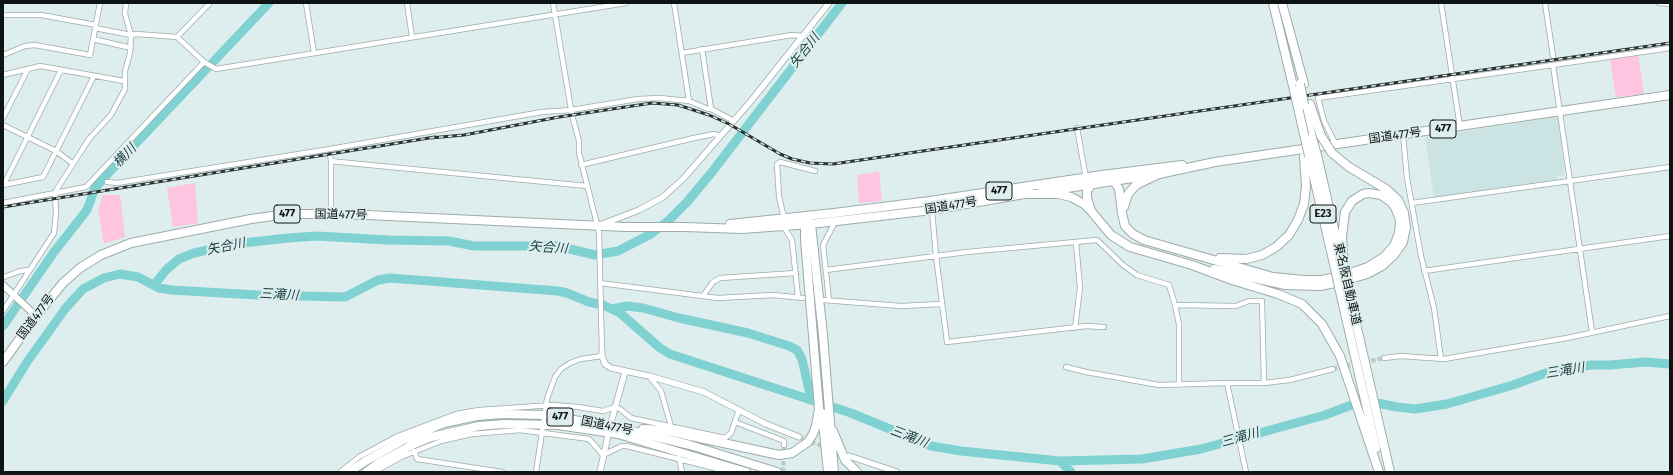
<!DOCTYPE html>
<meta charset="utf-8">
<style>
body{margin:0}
#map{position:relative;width:1673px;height:475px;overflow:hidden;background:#deeded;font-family:"Fira Sans",sans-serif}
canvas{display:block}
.frame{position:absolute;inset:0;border:4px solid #0e1413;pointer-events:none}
</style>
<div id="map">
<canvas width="1673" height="475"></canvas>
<div class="frame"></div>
</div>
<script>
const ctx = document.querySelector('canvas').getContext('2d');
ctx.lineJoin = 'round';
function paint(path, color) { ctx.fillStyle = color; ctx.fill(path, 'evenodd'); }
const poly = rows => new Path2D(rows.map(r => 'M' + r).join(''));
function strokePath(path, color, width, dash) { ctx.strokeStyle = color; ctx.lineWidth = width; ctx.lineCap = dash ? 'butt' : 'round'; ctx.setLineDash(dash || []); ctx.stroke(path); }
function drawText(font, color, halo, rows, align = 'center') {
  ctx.font = font + ' "Fira Sans","Noto Sans JP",sans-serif'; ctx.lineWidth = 4; ctx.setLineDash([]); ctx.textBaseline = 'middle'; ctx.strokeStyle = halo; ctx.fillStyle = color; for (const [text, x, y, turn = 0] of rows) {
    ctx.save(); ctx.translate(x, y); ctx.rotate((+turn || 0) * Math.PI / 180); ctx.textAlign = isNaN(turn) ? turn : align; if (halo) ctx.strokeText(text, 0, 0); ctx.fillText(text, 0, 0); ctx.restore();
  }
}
const built = poly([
 [1558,117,1565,175,1557,176,1557,182,1434,199,1425,137]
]);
const green = poly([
 [1638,55,1644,94,1616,97,1610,59],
 [879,172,882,201,859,203,857,175],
 [195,183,198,223,173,227,167,188],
 [103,195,120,195,125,237,104,244,98,209]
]);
const river = poly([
 [154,285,166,270,179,259,194,253,234,244,288,238,317,236,388,240,449,241,474,246,557,246,595,255,618,251,651,234,669,220,687,202,712,172,842,3],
 [612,309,627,306,643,308,679,318,748,333,789,346,797,350,802,359,811,399],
 [3,326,54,252,87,210,95,188,124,156,269,3],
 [3,401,27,362,65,309,83,289,104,278,120,274,138,277,159,288,171,290,257,295,345,297,378,280,390,278,558,291,567,293,589,302,603,305,620,313,660,348,670,354,851,413,931,446,961,451,1060,461,1142,459,1201,449,1325,415,1354,404,1372,402,1397,407,1415,409,1447,404,1513,385,1554,370,1592,365,1610,365,1645,362,1670,364],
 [1060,461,1071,472]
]);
const minorTunnel = poly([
 [1333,369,1384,358],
 [799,437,827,448],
 [783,472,784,445]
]);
const minor = poly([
 [306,3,314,53],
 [407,3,412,37],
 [553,3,572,115,579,141,579,153,599,232,602,352],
 [674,3,689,101,708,109,711,109,734,121],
 [1441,3,1460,127],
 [1545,3,1553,56],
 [1659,3,1670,4],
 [3,15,41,15,96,25],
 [95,28,131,35,136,34,177,37,204,62,216,69,626,3],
 [177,37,210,3],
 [93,39,131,48],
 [702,49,711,109],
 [682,53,792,35,803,36],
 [3,55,25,46,35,45,90,55,100,3],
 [3,75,40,66,124,81],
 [3,118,28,69],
 [3,125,56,151,72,163],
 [1077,128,1086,178],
 [1403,135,1407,178,1421,256,1434,308,1441,359],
 [1336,145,1324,121,1318,98,1553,65],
 [330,155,331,161,339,162,587,186],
 [581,165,694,138,714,134,721,136],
 [107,182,117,183,330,149,542,112,571,110,638,99,660,98,689,101],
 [4,184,61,70],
 [3,185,43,177,94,76],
 [3,203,86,187,204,62],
 [1412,203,1670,167],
 [932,210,936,256,947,342,1086,326,1104,327],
 [331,214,331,161],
 [784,218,779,197,777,164,780,162,815,171],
 [782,227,785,229,792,240,798,297],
 [826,270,967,252,1097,240,1123,265,1137,275,1169,285,1175,305,1236,306,1249,301,1262,301,1264,383],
 [1424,271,1670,236],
 [4,277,20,271,29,270],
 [600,283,718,298,773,295,803,298],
 [703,296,713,282,720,278,796,273],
 [823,300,901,306,942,304],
 [829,300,823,245,835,222],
 [1175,305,1179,324,1179,385],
 [3,311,54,233,56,213,55,194,57,189,89,139,111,115,125,89,125,71,130,53,131,35,125,14,126,3],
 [1075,328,1080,288,1076,242],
 [1592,332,1553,65,1670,48],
 [1384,358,1401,356,1444,359,1567,338,1670,316],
 [1066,367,1086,372,1159,385,1227,383,1264,383,1290,380,1333,369],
 [649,376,661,391,671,426],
 [1227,383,1246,472],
 [735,422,784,441,784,445],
 [414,451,417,459,502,472],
 [679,458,682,472],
 [340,472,359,457,398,436,456,414,479,410,553,405,578,407,603,411,615,407,620,409,631,418,725,438,731,433,739,410],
 [374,472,401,457,441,441,472,434,520,430,589,439,603,455,622,446,627,446,730,472],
 [536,472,547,399,555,377,561,369,570,363,581,359,602,356]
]);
const tertiary = poly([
 [600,225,639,210,663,197,683,179,751,101,829,3],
 [602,352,602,356,605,364,611,368,649,376,704,392,766,424,799,437],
 [849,456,897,472],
 [600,472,610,426,625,372]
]);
const secondary = poly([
 [3,285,36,316]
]);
const trunk = poly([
 [1041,192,1159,174,1215,162,1670,95],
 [809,221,811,224,823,335,834,472],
 [730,224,834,213,930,201,1102,175,1182,165],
 [3,362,36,316,63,283,80,268,101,255,131,243,251,219,287,214,345,214,625,227,685,227,742,229,811,224,932,210,1030,193],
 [822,413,828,472],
 [643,429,663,430,779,455,792,453,808,442,813,434,816,426,819,408,805,240,805,221],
 [833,431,845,460,857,472],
 [349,472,364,462,403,440,444,423,477,416,502,414,545,415,620,428,690,445,777,472],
 [366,472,379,463,412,445,431,437,479,426,504,424,558,425,618,434,746,472]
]);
const motorway = poly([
 [1273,3,1294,90],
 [1282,3,1304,84],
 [1310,104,1321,136],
 [1304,105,1312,138],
 [1317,155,1339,251],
 [1309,156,1336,273],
 [1024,194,1058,194,1071,197,1084,204,1091,211,1111,235,1130,247,1192,265,1232,280,1278,294,1302,304,1322,324,1340,356,1379,472],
 [1124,207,1128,194,1136,185,1159,174],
 [1091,211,1087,198,1087,191,1093,182,1102,175,1114,181,1119,189,1122,213,1125,226,1133,234,1144,240,1273,277,1304,280,1322,280,1341,276,1368,267,1384,257,1394,246,1399,233,1400,220,1395,207,1391,202,1381,195,1369,193,1363,194,1352,201,1345,212,1342,237,1344,271],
 [1220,258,1246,259,1262,255,1276,247,1289,235,1298,220,1304,204,1306,186,1304,157],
 [1214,269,1285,285,1320,286,1340,282,1367,274,1382,266,1394,255,1403,242,1406,227,1404,213,1398,200,1386,189,1349,167,1332,153],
 [1347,284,1390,472],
 [1339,287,1376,448]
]);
const rail = poly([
 [430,138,464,135,559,117,652,103,678,105,709,115,729,124,780,154,792,159,810,163,833,164,1670,43],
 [3,207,435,137]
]);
const motorwayBridge = poly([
 [1300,84,1304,105],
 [1294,90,1309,156],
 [1321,136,1332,153],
 [1312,138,1317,155],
 [1344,271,1347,284],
 [1336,273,1339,287]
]);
const shields = [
 [1443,129,26],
 [999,191,26],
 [287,214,26],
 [1323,214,26],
 [560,417,26]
];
const shieldNames = [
 ["477",1443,129],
 ["477",999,191],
 ["477",287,214],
 ["E23",1323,214],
 ["477",560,417]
];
const streetNames = [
 ["国道477号",1395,136,-8],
 ["国道477号",951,206,-9],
 ["国道477号",341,215,1],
 ["東名阪自動車道",1347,284,77],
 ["国道477号",36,317,-53],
 ["国道477号",607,426,11]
];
const waterNames = [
 ["矢合川",805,51,-52],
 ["横川",125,156,-47],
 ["矢合川",226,247,-11],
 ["矢合川",548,248,4],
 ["三滝川",279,295,3],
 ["三滝川",1565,371,-9],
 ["三滝川",909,437,21],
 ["三滝川",1240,438,-16]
];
paint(built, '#cbe4e3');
paint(green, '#ffc4e0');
strokePath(river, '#7fd2d1', 9);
strokePath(minorTunnel, '#bfcccc', 4.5, [4.5, 2]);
strokePath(minor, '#9dacab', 6);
strokePath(tertiary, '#9dacab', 7);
strokePath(secondary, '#9dacab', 8);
strokePath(trunk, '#9dacab', 10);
strokePath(motorway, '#9dacab', 10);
strokePath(minor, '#fff', 4.5);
strokePath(tertiary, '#fff', 5.5);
strokePath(secondary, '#fff', 6);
strokePath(trunk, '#fff', 8);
strokePath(motorway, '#fff', 8);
strokePath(rail, '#2a3130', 3);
strokePath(rail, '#deeded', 1.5, [4.5]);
strokePath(motorwayBridge, '#9dacab', 10, []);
strokePath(motorwayBridge, '#fff', 8);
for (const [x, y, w] of shields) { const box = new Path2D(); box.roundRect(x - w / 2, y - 9, w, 18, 3); ctx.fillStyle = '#deeded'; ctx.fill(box); strokePath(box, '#0e1413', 1); }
drawText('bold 11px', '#0e1413', null, shieldNames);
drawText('12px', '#0e1413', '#deeded', streetNames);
drawText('italic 13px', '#153d3d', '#deeded', waterNames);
</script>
